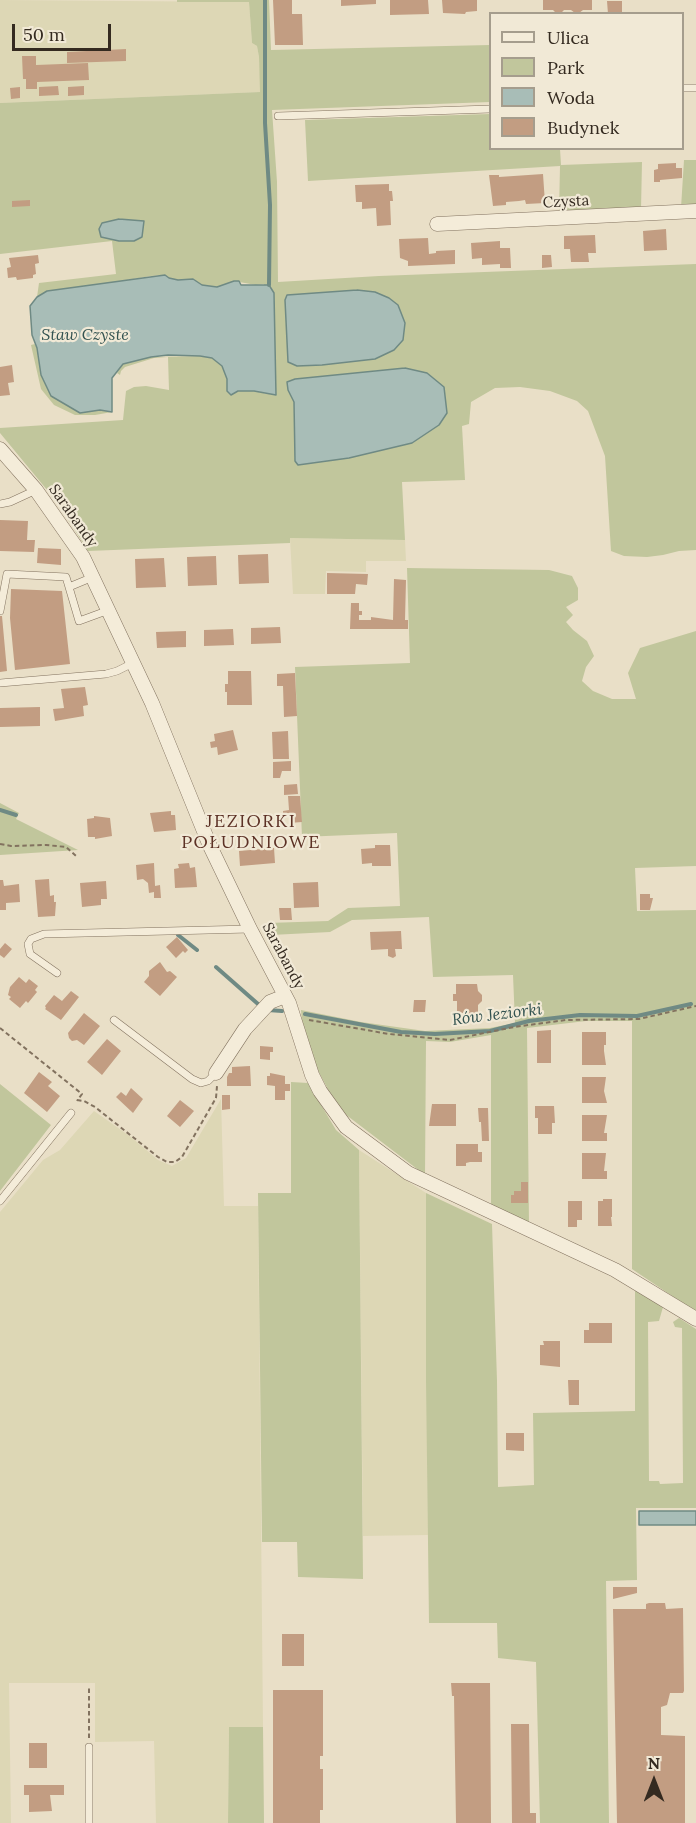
<!DOCTYPE html>
<meta charset="utf-8">
<style>
body{margin:0}
#map{position:relative;width:696px;height:1823px;overflow:hidden;background:#e9dfc7;font-family:Lora,serif}
canvas{display:block}
.legend{position:absolute;left:489px;top:12px;width:195px;height:138px;box-sizing:border-box;background:#f1e9d6;border:2px solid #a59d8d;margin:0;padding:8px 10px;list-style:none;font-size:18px;color:#342a20}
.legend li{display:flex;align-items:center;gap:12px;height:30px}
.legend b{width:30px;border:2px solid #a59d8d}
.north{position:absolute;left:624px;top:1751px;width:60px;height:60px;-webkit-text-stroke:4px #f1e9d6;paint-order:stroke;rotate:0deg;font-size:16px;font-weight:700;line-height:24px;text-align:center;color:#342a20}
.north::after{content:'';display:block;margin:auto;width:21px;height:27px;background:#342a20;clip-path:polygon(50% 0,100% 100%,50% 72%,0 100%)}
.scale{position:absolute;left:12px;top:24px;width:99px;height:27px;box-sizing:border-box;border:3px solid #342a20;border-top:0;padding-left:8px;font-size:18px;line-height:21px;white-space:nowrap;color:#342a20;-webkit-text-stroke:4px #f1e9d6;paint-order:stroke}
</style>
<div id="map">
<canvas width="696" height="1823"></canvas>
<ul class="legend">
<li><b style="height:8px;background:#f4ecd9"></b>Ulica</li>
<li><b style="height:16px;background:#c1c69c"></b>Park</li>
<li><b style="height:16px;background:#a8bdb7"></b>Woda</li>
<li><b style="height:16px;background:#c29d82"></b>Budynek</li>
</ul>
<div class="north">N</div>
<div class="scale">50 m</div>
</div>
<script>
const ctx = document.querySelector('canvas').getContext('2d');
ctx.lineJoin = 'round';
function paint(path, color) { ctx.fillStyle = color; ctx.fill(path, 'evenodd'); }
const poly = rows => new Path2D(rows.map(r => 'M' + r).join(''));
function strokePath(path, color, width, dash) { ctx.strokeStyle = color; ctx.lineWidth = width; ctx.lineCap = dash ? 'butt' : 'round'; ctx.setLineDash(dash || []); ctx.stroke(path); }
function drawText(font, color, halo, rows, align = 'center') {
  ctx.font = font + ' Lora,serif'; ctx.lineWidth = 4.5; ctx.setLineDash([]); ctx.textBaseline = 'middle'; ctx.strokeStyle = halo; ctx.fillStyle = color; for (const [text, x, y, turn = 0] of rows) {
    ctx.save(); ctx.translate(x, y); ctx.rotate((+turn || 0) * Math.PI / 180); ctx.textAlign = isNaN(turn) ? turn : align; if (halo) ctx.strokeText(text, 0, 0); ctx.fillText(text, 0, 0); ctx.restore();
  }
}
const farmland = poly([
 [0,0,249,2,252,43,257,46,259,57,261,92,0,103],
 [290,538,405,540,406,561,366,561,366,572,326,571,325,594,293,594],
 [221,1099,224,1206,258,1206,263,1727,229,1727,228,1823,156,1823,154,1741,95,1742,95,1683,9,1683,11,1823,0,1823,0,1212,43,1160,60,1150,94,1111,131,1137,158,1160,172,1166,186,1158],
 [359,1150,426,1193,428,1535,363,1536]
]);
const green = poly([
 [177,0,269,0,271,50,490,45,490,102,272,110,277,182,278,282,379,276,696,264,696,550,679,551,663,555,647,557,624,556,611,551,605,456,588,411,577,401,550,391,520,387,495,388,471,402,469,424,462,426,465,480,402,482,405,540,290,538,290,543,88,551,57,502,0,433,0,428,123,420,126,391,134,387,146,386,169,390,168,357,154,358,125,367,121,371,120,375,117,373,123,364,151,357,200,356,212,358,222,366,227,379,227,391,254,391,268,394,264,284,256,285,234,281,217,287,202,285,193,279,178,280,169,278,165,275,151,276,87,287,47,291,37,297,39,283,116,274,112,241,0,254,0,103,260,92,259,57,257,46,252,43,249,2,177,2],
 [380,370,412,443,349,458,298,465,295,461,294,402,361,373],
 [490,114,490,148,560,149,561,165,642,162,641,209,559,214,560,166,308,181,305,120],
 [684,160,696,160,696,207,681,208],
 [35,344,37,348,41,375,51,396,80,412,100,410,112,412,95,415,75,415,54,405,41,389,31,345],
 [407,568,549,570,572,576,578,588,578,600,566,607,573,615,566,622,573,630,587,641,594,656,586,667,582,681,593,691,612,699,636,699,628,673,640,648,696,631,696,866,635,868,637,911,696,910,696,1312,632,1269,632,1021,586,1021,527,1028,529,1226,491,1206,491,1035,450,1042,426,1041,425,1175,345,1114,331,1095,315,1065,302,1021,301,1010,361,1022,425,1031,490,1028,515,1023,513,975,433,977,429,917,352,920,330,932,271,935,268,923,328,921,348,908,400,906,397,833,302,837,295,667,410,663],
 [0,803,19,813,16,819,78,850,0,855],
 [291,1082,308,1083,336,1130,359,1150,363,1579,298,1577,297,1542,262,1542,258,1193,291,1193],
 [0,1084,51,1125,0,1191],
 [426,1193,492,1224,497,1381,498,1487,534,1485,533,1413,635,1411,635,1290,663,1307,659,1321,648,1322,649,1481,659,1481,660,1484,683,1483,682,1328,675,1327,673,1322,679,1318,696,1329,696,1508,636,1508,637,1580,606,1581,609,1823,540,1823,536,1662,498,1658,497,1623,429,1623,426,1380],
 [229,1727,263,1727,264,1823,228,1823]
]);
const water = poly([
 [119,219,144,221,142,237,134,241,119,241,101,237,99,229,102,223,119,219],
 [165,275,169,278,178,280,193,279,202,285,217,287,234,281,239,281,241,285,269,285,274,293,276,395,254,391,238,391,231,395,227,391,227,379,222,366,212,358,200,356,168,355,151,357,123,364,112,378,112,412,100,410,80,413,51,396,41,375,37,348,32,335,30,306,37,297,47,291,165,275],
 [357,290,375,292,389,298,398,305,405,323,403,340,394,350,375,359,322,365,297,366,288,362,285,300,287,295,357,290],
 [405,368,427,373,444,387,447,413,439,425,412,443,349,458,298,465,295,461,294,402,288,390,287,382,295,379,405,368],
 [639,1511,696,1511,696,1525,639,1525,639,1511]
]);
const stream = poly([
 [265,0,265,123,270,205,269,285],
 [0,810,16,815],
 [178,935,197,950],
 [216,967,258,1004],
 [268,1010,282,1011],
 [305,1014,401,1032,435,1034,490,1031,529,1021,580,1015,637,1016,691,1004]
]);
const building = poly([
 [273,0,292,0,292,14,302,14,303,45,275,45],
 [341,0,376,0,376,4,341,6],
 [390,0,428,0,429,14,390,15],
 [442,0,477,0,477,11,466,12,465,14,443,13],
 [543,0,592,0,592,10,583,10,579,13,575,13,571,10,564,10,561,13,556,13,553,10,543,10],
 [607,1,622,1,622,14,608,14],
 [126,49,126,61,67,63,67,52],
 [22,56,36,56,36,65,88,63,89,80,37,82,37,89,26,89,26,79,23,79],
 [58,86,59,95,39,96,39,87],
 [84,86,84,95,68,96,68,87],
 [20,87,20,98,11,99,10,88],
 [676,163,676,168,682,168,682,178,660,180,660,182,654,182,654,170,658,169,658,164],
 [543,174,545,203,526,204,525,200,519,201,506,202,506,205,493,206,489,175,499,175,499,177],
 [389,184,389,191,392,191,393,201,390,201,391,225,377,226,376,208,362,209,362,202,356,202,355,185],
 [30,200,30,206,12,207,12,201],
 [666,229,667,250,644,251,643,231],
 [595,235,596,253,588,253,589,262,571,262,570,249,564,249,564,236],
 [428,238,429,254,436,253,436,251,455,250,455,264,408,266,408,261,400,258,399,239],
 [500,241,500,248,510,248,511,268,500,268,500,264,482,265,482,258,472,259,471,243],
 [38,255,39,263,35,264,36,274,33,275,33,278,17,280,16,277,8,278,7,268,11,267,9,258],
 [542,255,551,255,552,267,542,268],
 [12,365,14,382,8,383,10,395,0,396,0,367],
 [0,520,28,521,27,540,35,540,34,552,0,551],
 [38,548,61,549,61,565,37,563],
 [268,554,269,583,239,584,238,555],
 [216,556,217,585,188,586,187,557],
 [164,558,166,587,136,588,135,559],
 [327,573,368,574,367,585,356,584,355,594,327,594],
 [394,579,406,580,405,620,408,620,408,629,350,629,351,603,359,603,359,611,362,611,362,615,359,615,359,620,371,620,371,617,393,620],
 [11,589,62,591,70,664,15,670,10,618],
 [0,616,2,616,7,671,0,672],
 [280,627,281,643,251,644,251,628],
 [233,629,234,645,204,646,204,630],
 [186,631,186,647,157,648,156,632],
 [228,671,251,671,252,705,227,705,227,692,225,692,225,684,228,684],
 [295,673,297,716,284,717,283,686,277,686,277,674],
 [85,687,88,705,83,706,84,716,55,721,53,709,64,708,61,689],
 [40,707,40,726,0,727,0,708],
 [233,730,238,750,218,755,217,747,211,748,210,742,215,741,214,734],
 [288,731,289,759,273,759,272,732],
 [291,761,291,771,282,771,280,778,273,778,273,762],
 [297,784,298,794,284,795,284,785],
 [288,796,300,796,302,822,289,823,289,816,283,816,283,811,289,810],
 [171,811,171,815,175,815,176,830,154,832,150,813],
 [94,816,110,818,112,836,95,839,95,837,88,837,87,819,94,818],
 [375,845,390,845,391,866,372,866,372,863,362,864,361,849,375,848],
 [274,848,275,863,240,866,239,851],
 [154,863,155,886,160,885,161,898,154,898,154,892,149,893,148,883,143,879,137,880,136,865],
 [189,863,190,868,195,867,197,887,175,888,174,869,179,868,178,864],
 [49,879,50,896,54,895,54,902,56,902,55,916,38,917,35,880],
 [0,880,3,880,4,886,19,884,20,902,6,903,6,910,0,910],
 [106,881,107,899,101,899,101,905,82,907,80,883],
 [318,882,319,907,294,908,293,883],
 [640,894,650,894,650,898,653,898,650,910,640,910],
 [279,908,291,908,292,920,280,920],
 [401,931,402,949,395,949,396,956,393,958,388,956,388,949,371,950,370,932],
 [177,937,188,950,185,953,183,951,176,958,166,947],
 [5,943,12,949,4,958,0,955,0,949],
 [160,962,167,972,170,971,177,977,160,996,144,982,149,976,149,971],
 [19,977,26,983,29,979,38,986,35,990,37,992,28,1003,26,1001,20,1008,9,999,11,997,8,995,10,987],
 [456,984,477,984,478,991,482,995,482,1001,478,1005,478,1012,481,1012,481,1020,467,1020,467,1013,457,1013,457,1001,453,1001,453,994,456,994],
 [71,991,79,997,61,1020,45,1009,46,1008,45,1006,54,995,62,1001],
 [414,1000,426,1000,425,1012,413,1012],
 [84,1013,100,1026,84,1045,77,1040,72,1041,69,1038,68,1033],
 [551,1030,551,1063,537,1063,537,1031],
 [582,1032,606,1032,606,1045,604,1045,604,1051,606,1065,582,1065],
 [107,1039,121,1051,102,1075,87,1062],
 [260,1046,273,1047,273,1052,270,1052,270,1060,260,1059],
 [250,1066,251,1086,227,1086,227,1077,229,1073,232,1073,232,1067],
 [39,1072,52,1082,48,1086,60,1096,47,1112,24,1093],
 [270,1073,285,1076,285,1084,290,1084,290,1091,285,1091,285,1100,275,1100,275,1086,267,1085,267,1076,270,1076],
 [582,1077,606,1077,604,1091,607,1103,582,1103],
 [131,1088,143,1099,133,1113,116,1097,121,1092,126,1096],
 [222,1095,230,1095,230,1109,222,1110],
 [180,1100,194,1111,180,1127,167,1116],
 [432,1104,456,1104,456,1126,429,1126],
 [535,1106,554,1106,555,1123,552,1123,552,1134,538,1134,538,1118,535,1118],
 [478,1108,488,1108,489,1141,482,1141,481,1122,479,1122],
 [582,1115,607,1115,604,1133,607,1133,607,1141,582,1141],
 [456,1144,478,1144,478,1152,482,1152,482,1162,470,1162,466,1163,466,1166,456,1166],
 [582,1153,606,1153,604,1171,607,1171,607,1179,582,1179],
 [521,1182,528,1182,528,1203,511,1203,511,1195,514,1195,514,1191,521,1191],
 [603,1199,612,1199,612,1217,611,1217,612,1226,598,1226,598,1201,603,1201],
 [568,1201,582,1201,582,1220,577,1220,577,1227,568,1227],
 [589,1323,612,1323,612,1343,584,1343,584,1330,589,1330],
 [543,1341,560,1341,560,1367,540,1365,540,1345,544,1345],
 [568,1380,579,1380,579,1405,569,1405],
 [506,1433,524,1433,524,1451,506,1450],
 [613,1587,637,1587,637,1593,613,1599],
 [649,1603,665,1603,666,1609,683,1608,684,1691,683,1693,670,1693,667,1705,661,1707,661,1735,685,1736,685,1823,617,1823,613,1609,646,1609,646,1604],
 [282,1634,304,1634,304,1666,282,1666],
 [451,1683,490,1683,491,1823,456,1823,454,1696,452,1696],
 [273,1690,323,1690,323,1756,320,1756,320,1769,323,1769,323,1810,320,1810,320,1823,273,1823],
 [511,1724,529,1724,530,1813,536,1813,536,1823,512,1823],
 [29,1743,47,1743,47,1768,29,1768],
 [24,1785,64,1785,64,1795,50,1795,52,1811,29,1812,29,1795,24,1795]
]);
const path = poly([
 [0,844,11,846,46,845,66,847,76,856],
 [309,1020,389,1034,450,1040,514,1027,566,1020,639,1019,696,1006],
 [0,1028,82,1094,77,1101],
 [77,1100,84,1101,95,1107,158,1157,167,1162,175,1162,182,1157,216,1098,217,1086],
 [89,1738,89,1686]
]);
const lane = poly([
 [682,88,696,88],
 [278,116,490,109],
 [0,504,10,502,36,490],
 [69,587,93,577],
 [0,611,7,574,66,577,79,621,109,610],
 [0,683,106,674,117,671,133,663],
 [57,973,30,954,28,944,31,939,44,934,250,929],
 [114,1020,192,1079,201,1083,208,1081,216,1073],
 [0,1201,71,1113],
 [89,1823,89,1747]
]);
const street = poly([
 [437,224,696,211],
 [0,449,36,490,83,557,152,703,210,846,250,929,289,1003,312,1075,320,1091,346,1127,408,1173,615,1270,696,1319],
 [216,1073,245,1029,270,1002,285,996]
]);
const streetNames = [
 ["Czysta",566,202,-3],
 ["Sarabandy",73,516,55],
 ["Sarabandy",283,956,62]
];
const waterNames = [
 ["Staw Czyste",85,335],
 ["Rów Jeziorki",497,1015,-7]
];
const quarterNames = [
 ["JEZIORKI",251,822],
 ["POŁUDNIOWE",251,843]
];
paint(farmland, '#ddd7b5');
paint(green, '#c1c69c');
paint(water, '#a8bdb7');
strokePath(water, '#6f8a84', 1.5);
strokePath(stream, '#6f8a84', 4);
paint(building, '#c29d82');
strokePath(lane, '#82725f', 8);
strokePath(street, '#82725f', 15);
strokePath(path, '#82725f', 2, [4.5, 3]);
strokePath(lane, '#f4ecd9', 7);
strokePath(street, '#f4ecd9', 14);
drawText('15px', '#342a20', '#f1e9d6', streetNames);
drawText('italic 16px', '#325250', '#f1e9d6', waterNames);
ctx.letterSpacing = '1.5px';
drawText('18px', '#5c3125', '#f1e9d6', quarterNames);
ctx.letterSpacing = '0px';
</script>
